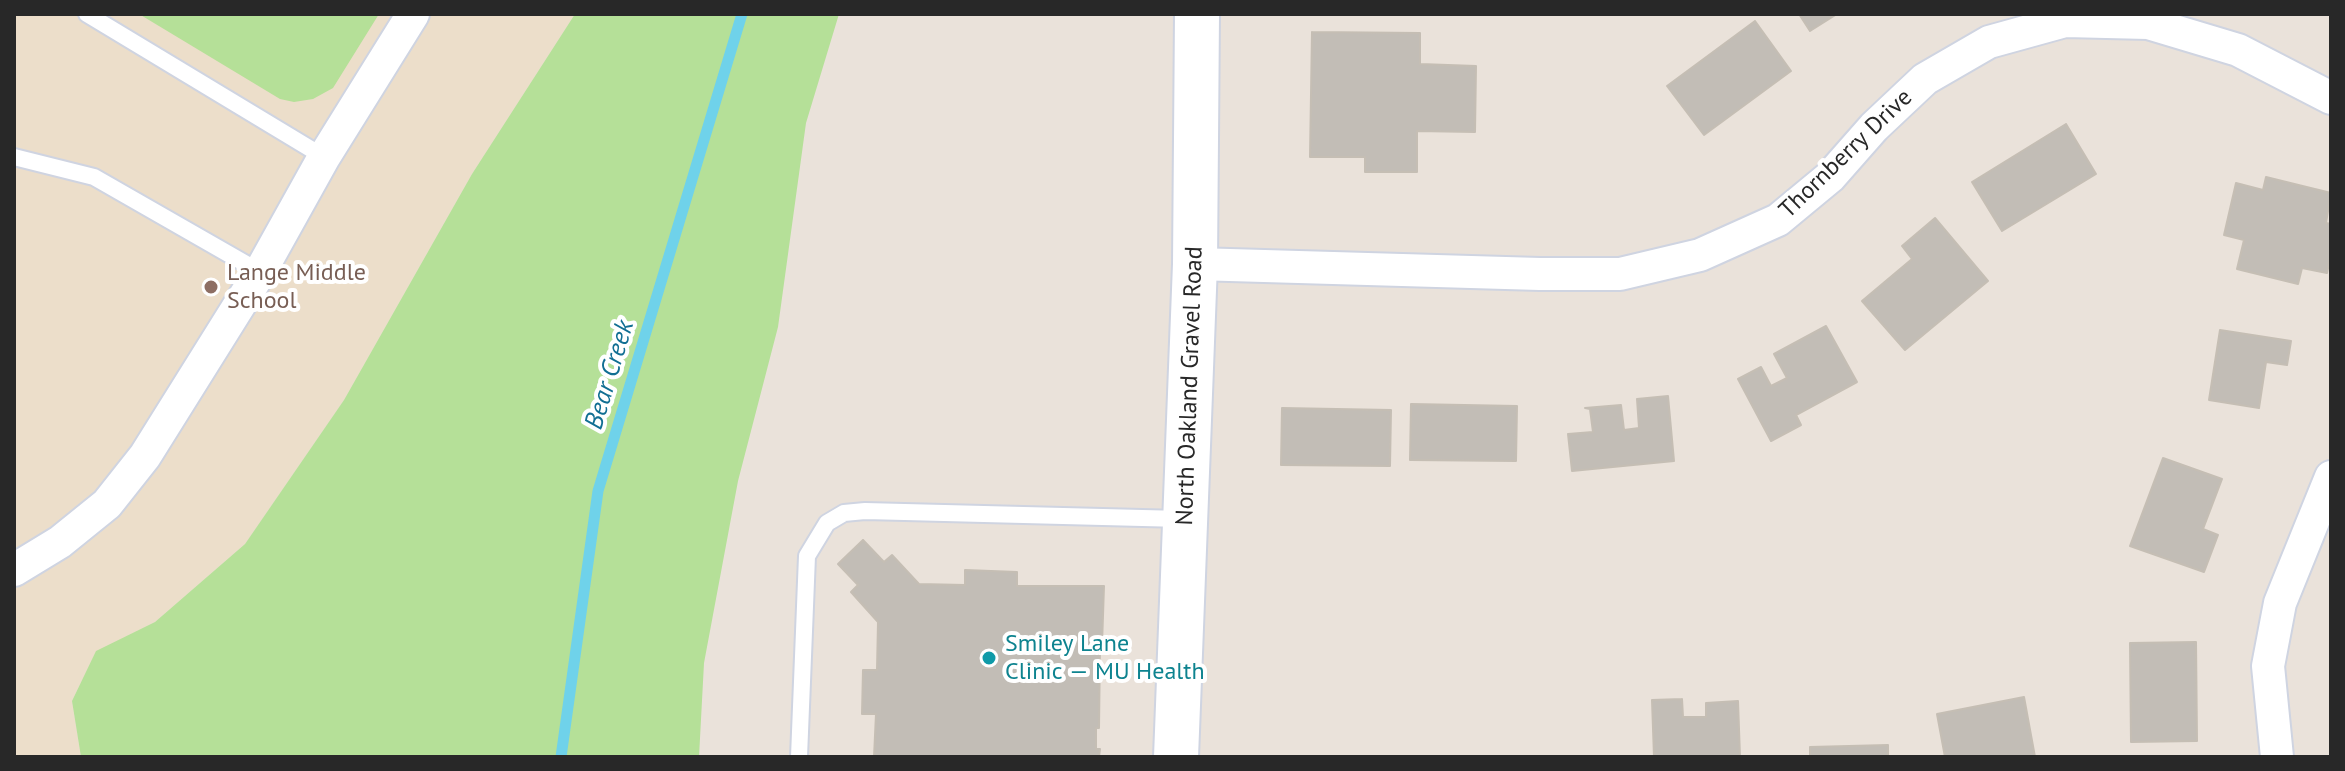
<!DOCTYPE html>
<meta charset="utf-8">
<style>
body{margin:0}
#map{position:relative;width:2345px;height:771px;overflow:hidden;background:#eae2da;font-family:"PT Sans",sans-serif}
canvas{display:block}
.frame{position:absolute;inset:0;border:16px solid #282828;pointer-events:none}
</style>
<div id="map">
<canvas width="2345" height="771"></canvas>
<div class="frame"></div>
</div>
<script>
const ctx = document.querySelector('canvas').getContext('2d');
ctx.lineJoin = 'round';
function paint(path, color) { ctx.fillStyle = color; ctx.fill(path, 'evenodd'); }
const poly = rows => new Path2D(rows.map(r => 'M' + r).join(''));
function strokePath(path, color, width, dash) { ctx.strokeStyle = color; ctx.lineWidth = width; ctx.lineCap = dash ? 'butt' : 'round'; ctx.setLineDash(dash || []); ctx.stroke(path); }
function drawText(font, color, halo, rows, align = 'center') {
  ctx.font = font + ' "PT Sans",sans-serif'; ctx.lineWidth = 8; ctx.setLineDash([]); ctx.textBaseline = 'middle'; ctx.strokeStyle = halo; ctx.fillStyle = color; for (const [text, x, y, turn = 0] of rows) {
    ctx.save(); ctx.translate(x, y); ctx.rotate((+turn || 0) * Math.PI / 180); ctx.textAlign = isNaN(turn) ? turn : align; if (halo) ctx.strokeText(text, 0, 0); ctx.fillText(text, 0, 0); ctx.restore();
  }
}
const education = poly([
 [14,14,575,14,472,174,344,400,245,544,155,622,96,652,72,701,81,757,14,757]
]);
const green = poly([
 [139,14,379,14,333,88,313,99,294,102,280,99],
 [575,14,839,14,806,123,778,327,738,481,704,663,699,757,81,757,72,701,96,651,155,622,245,544,344,400,472,174]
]);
const stream = poly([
 [561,757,598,491,742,14]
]);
const building = poly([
 [1799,14,1837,14,1810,31,1799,14],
 [1755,21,1791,71,1704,135,1667,86,1755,21],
 [1312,32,1420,33,1420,64,1476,66,1475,132,1417,131,1417,172,1365,172,1365,157,1310,157,1312,32],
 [2066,124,2096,174,2002,231,1972,182,2066,124],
 [2266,177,2331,193,2326,223,2331,224,2331,255,2327,273,2302,268,2298,284,2237,269,2244,240,2224,235,2236,183,2263,190,2266,177],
 [1935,218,1988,281,1905,350,1862,301,1912,259,1902,246,1935,218],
 [1826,326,1857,382,1796,415,1801,425,1771,441,1738,379,1761,367,1771,386,1787,378,1774,354,1826,326],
 [2220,330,2291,341,2287,365,2266,362,2259,408,2209,400,2220,330],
 [1668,396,1674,461,1572,471,1568,434,1593,432,1590,409,1585,408,1621,405,1624,430,1639,428,1637,399,1668,396],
 [1411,404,1517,406,1516,461,1410,460,1411,404],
 [1282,408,1391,410,1390,466,1281,465,1282,408],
 [2163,458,2222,479,2203,529,2218,535,2204,572,2130,546,2163,458],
 [863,540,884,562,892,555,919,584,965,585,965,570,1017,572,1017,586,1104,586,1102,645,1100,646,1099,728,1096,728,1096,749,1100,749,1099,757,874,757,876,714,862,714,863,670,877,670,878,622,851,592,858,585,838,564,863,540],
 [2196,642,2197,741,2131,742,2130,643,2196,642],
 [2024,697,2035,757,1945,757,1937,714,2024,697],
 [1682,699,1683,717,1706,717,1706,703,1738,701,1740,757,1654,757,1652,700,1682,699],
 [1888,745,1888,757,1810,757,1810,747,1888,745]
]);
const lane = poly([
 [87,14,324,157],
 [14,157,94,177,260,272],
 [799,757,807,556,827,523,844,513,865,511,1182,519]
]);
const street = poly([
 [1195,264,1540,274,1620,274,1700,255,1778,220,1830,177,1874,127,1925,79,1989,42,2065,21,2148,23,2238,50,2331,98],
 [14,570,60,542,107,504,145,456,260,272,324,157,413,14],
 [2277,757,2268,666,2280,603,2331,477]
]);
const secondary = poly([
 [1176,757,1195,264,1197,14]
]);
const markers = [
 [211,287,8,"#8d6e63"],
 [989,658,8,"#0f9aa8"]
];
const streetNames = [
 ["Thornberry Drive",1846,154,-44],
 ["North Oakland Gravel Road",1190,386,-88]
];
const educationNames = [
 ["Lange Middle",227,273],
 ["School",227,301]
];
const cultureNames = [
 ["Smiley Lane",1005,644],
 ["Clinic — MU Health",1005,672]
];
const waterNames = [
 ["Bear Creek",610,375,-73]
];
paint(education, '#ecdeca');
paint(green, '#b5e098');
strokePath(stream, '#6fd2ea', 11);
paint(building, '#c2bdb6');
strokePath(building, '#c5beb4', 2);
strokePath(lane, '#cfd4e1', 20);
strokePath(street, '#cfd4e1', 36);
strokePath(secondary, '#cfd4e1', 48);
strokePath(lane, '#fff', 16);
strokePath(street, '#fff', 32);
strokePath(secondary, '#fff', 44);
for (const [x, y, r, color] of markers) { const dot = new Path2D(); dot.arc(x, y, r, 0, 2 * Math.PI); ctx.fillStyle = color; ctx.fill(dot); strokePath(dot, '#fff', 3); }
drawText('24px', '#282828', '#fff', streetNames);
drawText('24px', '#785e54', '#fff', educationNames, 'left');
drawText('24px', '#0d838f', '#fff', cultureNames, 'left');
drawText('italic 26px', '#116f93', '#fff', waterNames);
</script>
